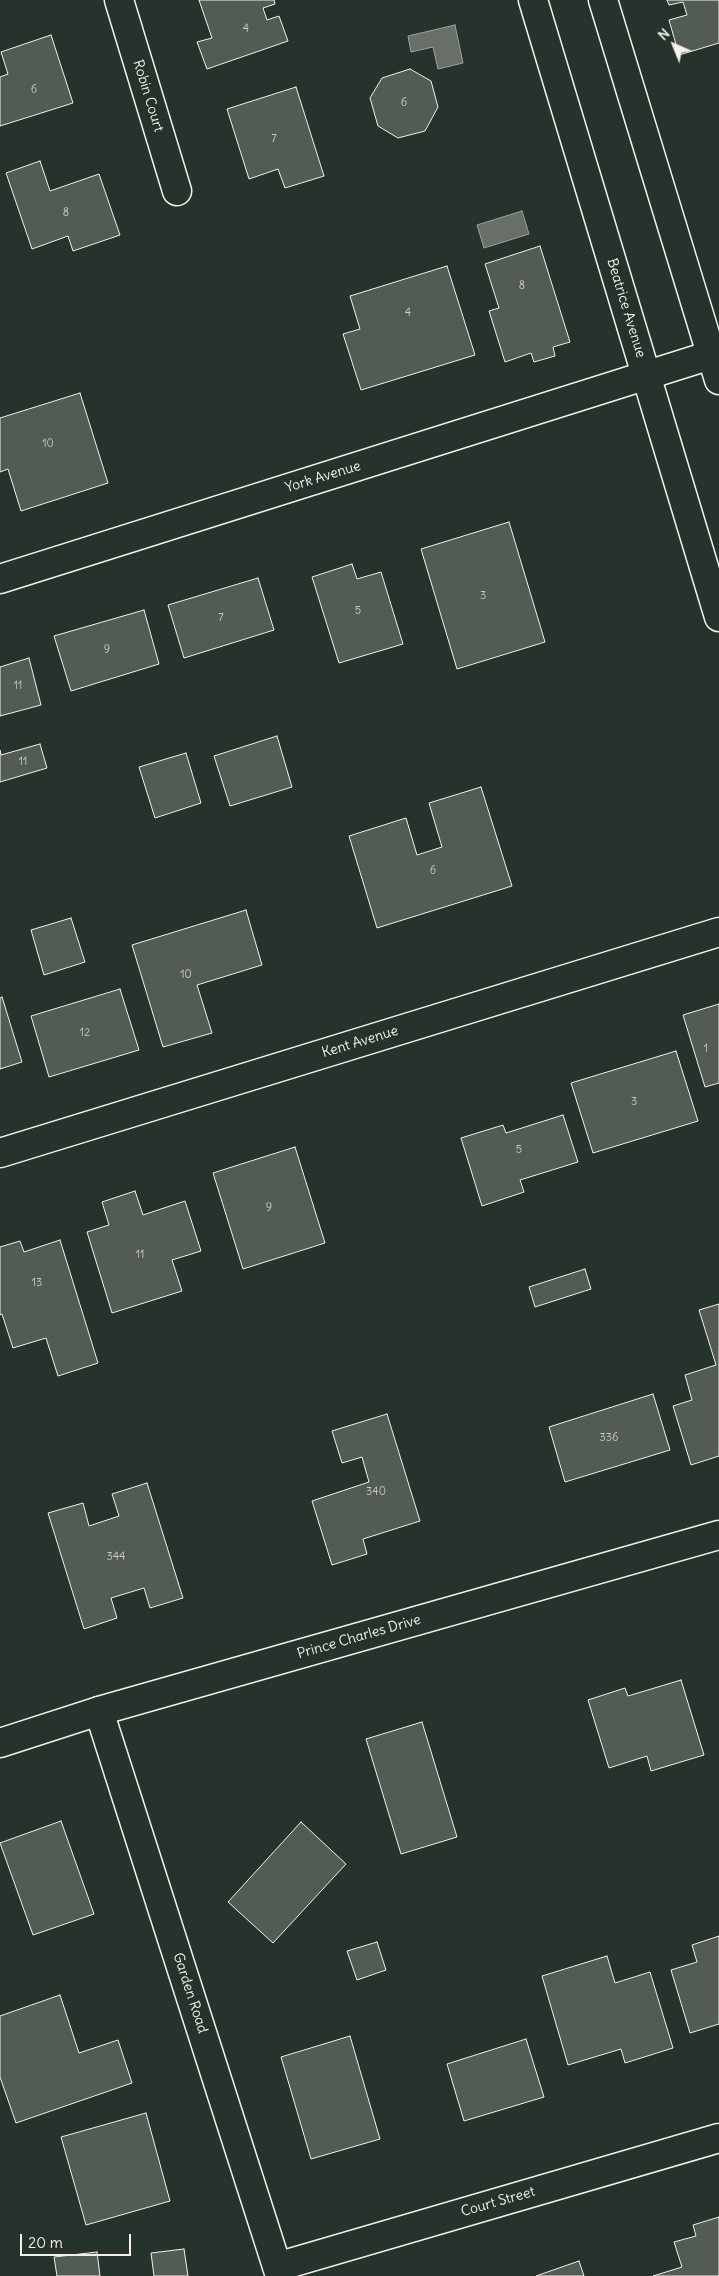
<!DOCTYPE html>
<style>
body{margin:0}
#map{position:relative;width:719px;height:2276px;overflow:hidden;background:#26332d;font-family:Delius,sans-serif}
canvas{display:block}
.north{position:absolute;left:649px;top:20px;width:50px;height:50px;-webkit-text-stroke:4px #26332d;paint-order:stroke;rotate:316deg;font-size:14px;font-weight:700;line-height:20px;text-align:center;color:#f4f1e8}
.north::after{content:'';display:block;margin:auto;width:18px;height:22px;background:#f4f1e8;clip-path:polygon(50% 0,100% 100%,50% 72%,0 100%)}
.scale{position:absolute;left:20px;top:2234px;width:111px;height:22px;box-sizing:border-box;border:2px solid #f4f1e8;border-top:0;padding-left:6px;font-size:15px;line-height:18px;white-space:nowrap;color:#f4f1e8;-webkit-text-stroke:4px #26332d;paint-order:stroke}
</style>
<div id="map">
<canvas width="719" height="2276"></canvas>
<div class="north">N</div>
<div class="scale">20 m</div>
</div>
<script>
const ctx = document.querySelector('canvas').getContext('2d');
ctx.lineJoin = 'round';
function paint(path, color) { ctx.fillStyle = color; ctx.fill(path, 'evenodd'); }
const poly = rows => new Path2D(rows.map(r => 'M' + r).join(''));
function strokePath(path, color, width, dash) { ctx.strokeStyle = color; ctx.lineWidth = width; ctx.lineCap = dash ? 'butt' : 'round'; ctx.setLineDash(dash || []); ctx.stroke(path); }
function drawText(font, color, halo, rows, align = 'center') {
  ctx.font = font + ' Delius,sans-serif'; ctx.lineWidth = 4.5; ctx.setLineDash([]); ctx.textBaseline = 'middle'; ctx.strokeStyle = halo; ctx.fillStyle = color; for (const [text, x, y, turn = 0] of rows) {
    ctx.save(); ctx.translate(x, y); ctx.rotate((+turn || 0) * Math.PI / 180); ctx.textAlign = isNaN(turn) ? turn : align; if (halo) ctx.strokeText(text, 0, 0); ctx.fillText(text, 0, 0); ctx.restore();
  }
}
const water = poly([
 [455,25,463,63,438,69,433,47,411,52,408,36,455,25],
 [522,211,529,234,484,248,477,225,522,211]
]);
const building = poly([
 [199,0,274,0,275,4,263,8,267,20,279,16,288,41,207,69,197,42,212,38,199,0],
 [667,0,719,0,719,43,679,55,669,20,687,15,683,2,669,5,667,0],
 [51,35,73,103,0,126,0,77,8,74,1,52,51,35],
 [410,69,431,81,438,107,425,131,398,138,378,126,370,98,382,78,410,69],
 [296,87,324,176,285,188,278,169,249,179,227,109,296,87],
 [40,161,50,191,99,174,120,235,73,251,68,236,32,249,6,173,40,161],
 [540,246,570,342,553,347,555,356,534,362,531,353,505,362,489,311,499,308,485,264,540,246],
 [447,266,475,355,361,390,343,334,360,329,350,296,447,266],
 [80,393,108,483,21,511,8,469,0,472,0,418,80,393],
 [509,522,545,642,457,669,421,549,509,522],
 [352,564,357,579,381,572,403,644,339,663,312,577,352,564],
 [258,578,274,630,184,658,168,605,258,578],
 [144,610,159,664,71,691,54,636,144,610],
 [29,658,41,705,0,716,0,667,29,658],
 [277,736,292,787,230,806,214,756,277,736],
 [40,744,47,768,0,782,0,750,1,755,40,744],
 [186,753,201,803,155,818,139,767,186,753],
 [481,787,512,886,377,928,349,836,406,818,417,855,442,847,429,803,481,787],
 [246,910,262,965,197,985,212,1033,163,1047,132,945,246,910],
 [71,918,85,962,44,975,31,930,71,918],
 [120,989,139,1050,49,1077,31,1016,120,989],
 [2,997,22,1062,0,1069,0,998,2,997],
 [719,1004,719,1083,705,1087,683,1015,719,1004],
 [676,1051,698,1121,593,1153,571,1083,676,1051],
 [563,1115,578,1162,520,1180,524,1192,482,1206,461,1138,503,1125,506,1133,563,1115],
 [295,1147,325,1243,243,1269,213,1173,295,1147],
 [135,1191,143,1215,185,1201,201,1251,172,1260,182,1291,112,1313,87,1232,109,1225,102,1202,135,1191],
 [60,1240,98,1363,58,1376,46,1338,13,1348,2,1314,0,1315,0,1247,20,1241,24,1252,60,1240],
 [585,1269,591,1289,535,1307,529,1287,585,1269],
 [719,1304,719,1456,691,1465,673,1406,692,1400,685,1375,716,1365,699,1310,719,1304],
 [653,1394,670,1450,565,1482,549,1427,653,1394],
 [387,1414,420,1521,363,1539,367,1554,332,1565,312,1501,369,1482,362,1457,342,1463,332,1431,387,1414],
 [147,1483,183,1598,150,1608,144,1588,111,1598,117,1618,84,1629,48,1513,83,1503,89,1526,119,1516,112,1494,147,1483],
 [681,1680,704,1755,651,1771,647,1756,609,1768,588,1700,625,1688,628,1696,681,1680],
 [422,1722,457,1837,401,1854,366,1739,422,1722],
 [61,1821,94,1914,33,1935,0,1843,61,1821],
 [301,1822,346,1864,273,1943,228,1902,301,1822],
 [719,1936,719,2024,690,2033,671,1970,697,1962,692,1945,719,1936],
 [377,1942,386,1970,357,1980,347,1951,377,1942],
 [607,1956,615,1983,650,1972,673,2048,625,2063,621,2049,568,2065,542,1976,607,1956],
 [60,1995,79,2053,118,2040,132,2083,16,2123,0,2077,0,2016,60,1995],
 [350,2036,380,2139,311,2159,281,2057,350,2036],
 [526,2039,544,2097,464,2121,447,2064,526,2039],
 [146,2113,170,2201,86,2225,61,2137,146,2113],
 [719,2217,719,2276,653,2276,682,2267,674,2242,696,2236,693,2225,719,2217],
 [184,2249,188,2276,154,2276,151,2253,184,2249],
 [97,2252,100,2276,57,2276,54,2257,97,2252],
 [579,2261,584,2276,536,2276,579,2261]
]);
const street = poly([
 [119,0,177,191],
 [0,579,711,355],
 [0,1153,719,932],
 [99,1711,280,2276],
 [277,2267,719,2138]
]);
const secondary = poly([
 [533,0,719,617],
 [603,0,719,380]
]);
const highway = poly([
 [0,1743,99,1711,719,1535]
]);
const numberNames = [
 ["4",246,29],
 ["6",34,90],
 ["6",404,103],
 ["7",274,139],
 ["8",66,213],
 ["8",522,286],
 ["4",408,313],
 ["10",48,444],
 ["3",483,596],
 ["5",358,611],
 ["7",221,618],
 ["9",107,650],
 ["11",18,686],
 ["11",23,762],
 ["6",433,871],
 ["10",186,975],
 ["12",85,1033],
 ["1",706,1049],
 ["3",634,1102],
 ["5",519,1150],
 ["9",269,1208],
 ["11",140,1255],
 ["13",37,1283],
 ["336",609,1438],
 ["340",376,1492],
 ["344",116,1557]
];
const streetNames = [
 ["Robin Court",148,96,73],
 ["Beatrice Avenue",626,308,73],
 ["York Avenue",323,477,-17],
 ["Kent Avenue",360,1042,-17],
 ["Prince Charles Drive",359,1637,-16],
 ["Garden Road",190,1993,72],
 ["Court Street",498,2202,-16]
];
paint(water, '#676f68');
strokePath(water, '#9fa39b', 1);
paint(building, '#525c55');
strokePath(building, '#f4f1e8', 1);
strokePath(street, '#f4f1e8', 31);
strokePath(secondary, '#f4f1e8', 31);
strokePath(highway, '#f4f1e8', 31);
strokePath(street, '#26332d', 28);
strokePath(secondary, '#26332d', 28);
strokePath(highway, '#26332d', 28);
drawText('11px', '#ccccc3', null, numberNames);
drawText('14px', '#f4f1e8', '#26332d', streetNames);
</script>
